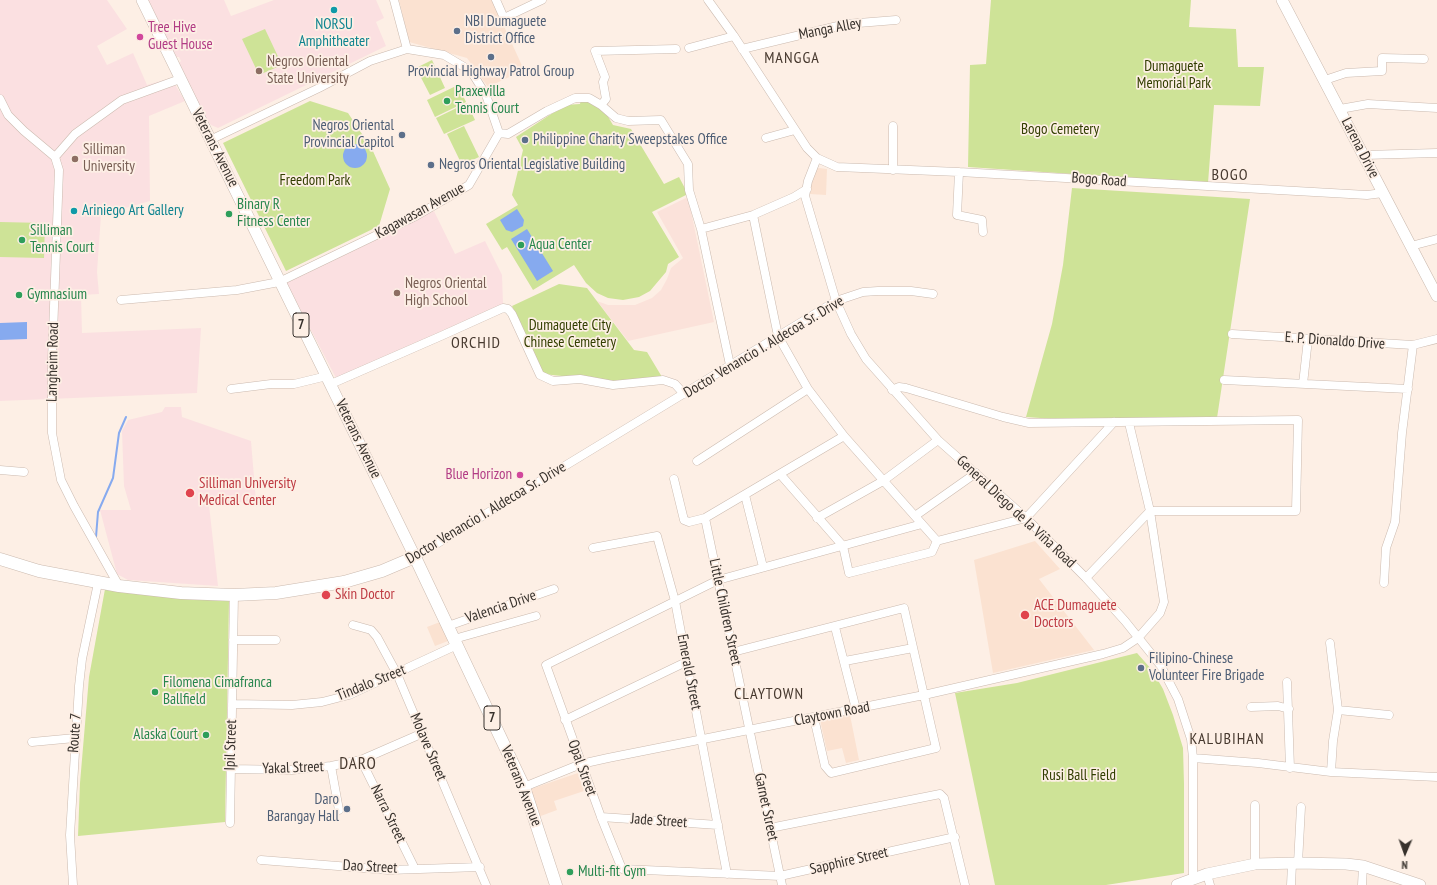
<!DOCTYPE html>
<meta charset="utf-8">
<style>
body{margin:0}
#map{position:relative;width:1437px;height:885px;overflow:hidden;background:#fdefe5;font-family:"PT Sans Narrow",sans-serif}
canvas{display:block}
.north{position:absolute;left:1385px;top:833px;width:40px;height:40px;-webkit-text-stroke:3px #fdefe5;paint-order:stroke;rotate:182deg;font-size:11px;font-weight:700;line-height:16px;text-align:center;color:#37312c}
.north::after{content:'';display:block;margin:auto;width:14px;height:18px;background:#37312c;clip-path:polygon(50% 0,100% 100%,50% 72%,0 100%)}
</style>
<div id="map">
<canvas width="1437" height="885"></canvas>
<div class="north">N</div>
</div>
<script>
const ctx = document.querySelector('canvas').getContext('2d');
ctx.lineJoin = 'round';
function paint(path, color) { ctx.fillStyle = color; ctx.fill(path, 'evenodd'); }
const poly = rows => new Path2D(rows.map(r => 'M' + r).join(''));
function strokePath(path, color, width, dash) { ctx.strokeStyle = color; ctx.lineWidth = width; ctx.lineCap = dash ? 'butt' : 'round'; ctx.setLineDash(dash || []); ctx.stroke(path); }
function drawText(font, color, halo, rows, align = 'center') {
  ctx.font = font + ' "PT Sans Narrow",sans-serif'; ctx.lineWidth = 3.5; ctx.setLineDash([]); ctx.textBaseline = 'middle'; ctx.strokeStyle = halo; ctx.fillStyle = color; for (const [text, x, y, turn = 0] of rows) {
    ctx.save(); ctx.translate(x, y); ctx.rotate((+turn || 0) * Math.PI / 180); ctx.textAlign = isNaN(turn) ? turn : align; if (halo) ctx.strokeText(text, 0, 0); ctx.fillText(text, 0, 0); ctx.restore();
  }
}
const built = poly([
 [399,0,492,0,524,70,488,87,467,58,409,42],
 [819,168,827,169,826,195,810,194,812,176,816,169],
 [1035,541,1060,569,1039,579,1094,650,993,673,974,560],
 [440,622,448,641,435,646,427,627],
 [850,715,859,760,846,763,842,748,827,751,820,720],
 [578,773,584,791,554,801,557,810,538,817,528,790]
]);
const industrial = poly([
 [688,197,714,322,628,341,597,301,608,305,635,305,652,298,661,290,667,279,671,268,683,258,657,212]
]);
const education = poly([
 [0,0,107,0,127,29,97,46,107,65,133,53,147,85,171,78,185,101,149,116,150,201,101,215,97,272,99,294,81,295,82,333,201,328,197,393,0,401],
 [146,0,224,0,231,16,274,0,376,0,384,18,376,22,386,46,218,128,211,125,206,119,179,63,181,61,179,57,176,57],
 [434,211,455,254,485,241,502,275,503,304,336,378,286,282],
 [165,407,181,407,182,417,251,441,256,501,209,505,218,586,128,580,117,574,100,510,131,510,124,486,122,431,128,420,162,412]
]);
const green = poly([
 [991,0,1191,0,1189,27,1236,29,1238,67,1264,67,1260,106,1214,105,1208,183,968,167,970,65,986,64],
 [265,29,282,65,259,75,242,39],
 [432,60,445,88,430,95,416,68],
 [458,85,466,102,435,117,427,100],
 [581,99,601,105,613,125,631,129,664,184,679,177,688,194,652,212,679,257,668,264,666,272,650,291,639,297,623,300,608,298,597,293,586,283,574,265,533,290,507,247,502,250,486,224,518,205,512,195,523,150,516,137,565,105,580,104],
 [310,101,348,113,372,149,390,189,379,226,286,271,223,143],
 [467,103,475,120,444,134,436,118],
 [464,126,479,157,462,165,447,134],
 [1072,188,1250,199,1217,418,1098,422,1026,417,1052,324,1063,265],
 [0,222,45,223,44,258,0,257],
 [559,284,587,288,634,350,647,352,662,377,609,383,590,379,543,374,512,306],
 [105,589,137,594,229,601,225,822,78,836,80,783,89,677],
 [1137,653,1152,670,1163,689,1173,715,1183,748,1184,784,1184,873,1106,885,995,885,955,693,1017,683]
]);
const water = poly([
 '343 156a12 12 0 1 1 24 0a12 12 0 1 1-24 0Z',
 [517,209,524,220,523,226,512,232,506,230,500,220],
 [527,229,553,271,537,281,511,239],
 [27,322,27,339,0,340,0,323]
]);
const stream = poly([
 [96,537,98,512,113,478,119,433,126,417]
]);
const minor = poly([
 [394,0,407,49],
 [496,0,504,18,542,0],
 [708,0,734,36,807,148,817,158,837,167,959,172,1367,195,1383,193],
 [689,48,734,36],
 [742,49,846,24,896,20],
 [1325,80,1346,73,1382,71,1382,58,1424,59],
 [0,99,8,115,24,131,55,157,59,170,52,361,52,433,61,480,74,506,119,586],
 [601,105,606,99,603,82,605,77,595,51,676,49],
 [1340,109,1368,104,1437,108],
 [499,133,508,134,547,111,575,98,589,98,601,105,616,118,628,121,661,120,688,164,689,190,701,229,730,365],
 [766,138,795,130],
 [1364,155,1437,153],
 [55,157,75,134,122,100,180,79],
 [817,158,808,181,805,196,836,301,851,334,866,359,938,440,1026,518,1086,578,1125,621,1161,666,1167,678,1178,699,1191,739,1193,758,1193,877],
 [893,170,893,126],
 [959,172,957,215,982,220,983,232],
 [753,215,778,336,808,389,844,436,937,541],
 [701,229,753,215,794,197,807,189],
 [1411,246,1437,239],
 [121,300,237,290,279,282,414,217,469,185,499,133,486,95,471,71,444,55,407,49,370,61,319,88,210,140],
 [1232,334,1413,345,1437,339],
 [1224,380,1408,389],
 [331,384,441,336,503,308,508,309,512,314,540,375,553,381,580,379,613,385,663,380,675,384,684,394],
 [1303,384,1308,339],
 [231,389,271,384,294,384,327,376],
 [892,390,899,387,906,388,1003,417,1029,423,1298,420,1296,511,1150,511,1086,578],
 [697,461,808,389],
 [0,470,24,472],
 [780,474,843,546,849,573,932,552,937,541],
 [674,479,684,520,689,522,705,518,844,436],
 [745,495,763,567],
 [915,516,976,473],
 [705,518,782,885],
 [817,518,883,481,938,440],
 [922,524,718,580,546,665,601,817,622,869,780,876,955,837],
 [937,541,1026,518,1114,422],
 [593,548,657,536,675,601,727,874],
 [415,557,836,301,863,292,878,291,911,291,933,294],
 [1384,583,1386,548,1395,522,1402,433,1413,345],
 [353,625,371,630,377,637,397,674,486,885],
 [448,626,554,589],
 [835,627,856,709],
 [454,639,536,616],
 [233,640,276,640],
 [1330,643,1338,710,1333,741,1331,772],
 [733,652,904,608,936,748,831,773,825,766,814,718],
 [845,661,913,648],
 [1287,682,1290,768],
 [232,704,292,705,322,702,349,695,457,645],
 [1251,707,1278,706,1289,709],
 [1338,710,1389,715],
 [565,720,686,662],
 [32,742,75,738],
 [1193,758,1258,763,1331,772,1437,777],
 [361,760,415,869],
 [331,766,339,810],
 [230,769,292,770,331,766,361,760,423,733],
 [524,787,581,764,608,758,924,695,1103,654,1123,648,1138,638,1160,613,1164,602,1150,511,1129,423],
 [601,817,718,825],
 [230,823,234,595],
 [770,828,940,794,944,798,965,885],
 [261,860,389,870,480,867],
 [1298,863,1301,807],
 [1255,864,1255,805],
 [1207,874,1210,885],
 [73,885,70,835,79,686,82,659,98,583],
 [1291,885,1292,864],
 [1362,885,1363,866]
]);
const major = poly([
 [142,0,415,557],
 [1282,0,1437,296],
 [1177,885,1207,874,1255,864,1298,863,1346,864,1363,866,1420,885]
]);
const highway = poly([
 [0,559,39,571,119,586,181,593,234,595,276,593,344,582,382,571,415,557,524,787,556,885]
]);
const markers = [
 [334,10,4,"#0f9aa8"],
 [457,31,4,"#5c6f8a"],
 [140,37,4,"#d1479c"],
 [491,57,4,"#5c6f8a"],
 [259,71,4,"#8d6e63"],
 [447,101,4,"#2e9e5b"],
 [402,135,4,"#5c6f8a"],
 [525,140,4,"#5c6f8a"],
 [75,159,4,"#8d6e63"],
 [431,165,4,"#5c6f8a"],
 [74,211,4,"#0f9aa8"],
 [229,214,4,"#2e9e5b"],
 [22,240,4,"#2e9e5b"],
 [521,245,4,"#2e9e5b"],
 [397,293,4,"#8d6e63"],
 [19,295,4,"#2e9e5b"],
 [520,475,4,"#d1479c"],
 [190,493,5,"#e0444e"],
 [326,595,5,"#e0444e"],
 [1025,615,5,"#e0444e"],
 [1141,668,4,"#5c6f8a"],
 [155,692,4,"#2e9e5b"],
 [206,735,4,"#2e9e5b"],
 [347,809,4,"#5c6f8a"],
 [570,872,4,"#2e9e5b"]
];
const shields = [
 [301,325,16],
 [492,718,16]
];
const shieldNames = [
 ["7",301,325],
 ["7",492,718]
];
const serviceNames = [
 ["NBI Dumaguete",465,22],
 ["District Office",465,39],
 ["Provincial Highway Patrol Group",491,72,"center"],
 ["Negros Oriental",394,126,"right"],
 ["Provincial Capitol",394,143,"right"],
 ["Philippine Charity Sweepstakes Office",533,140],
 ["Negros Oriental Legislative Building",439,165],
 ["Filipino-Chinese",1149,659],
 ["Volunteer Fire Brigade",1149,676],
 ["Daro",339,800,"right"],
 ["Barangay Hall",339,817,"right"]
];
const cultureNames = [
 ["NORSU",334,25],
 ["Amphitheater",334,42],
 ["Ariniego Art Gallery",82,211,"left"]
];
const hotelNames = [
 ["Tree Hive",148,28],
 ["Guest House",148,45],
 ["Blue Horizon",512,475,"right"]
];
const streetNames = [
 ["Manga Alley",830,29,-11],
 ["Veterans Avenue",215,148,63],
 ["Larena Drive",1360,148,63],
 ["Bogo Road",1099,180,4],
 ["Kagawasan Avenue",420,211,-29],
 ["E. P. Dionaldo Drive",1335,341,4],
 ["Doctor Venancio I. Aldecoa Sr. Drive",764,347,-31],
 ["Langheim Road",53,362,-89],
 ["Veterans Avenue",358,439,64],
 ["General Diego de la Viña Road",1016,512,43],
 ["Doctor Venancio I. Aldecoa Sr. Drive",486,513,-31],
 ["Valencia Drive",501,607,-19],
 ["Little Children Street",725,612,78],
 ["Emerald Street",689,672,79],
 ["Tindalo Street",371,683,-22],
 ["Claytown Road",832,714,-11],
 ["Route 7",75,733,-86],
 ["Ipil Street",231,745,-88],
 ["Molave Street",428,747,67],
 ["Yakal Street",293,768,-2],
 ["Opal Street",582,768,70],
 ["Veterans Avenue",521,786,68],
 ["Garnet Street",766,807,78],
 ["Narra Street",388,814,64],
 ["Jade Street",659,821,4],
 ["Sapphire Street",849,861,-13],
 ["Dao Street",370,867,3]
];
const educationNames = [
 ["Negros Oriental",267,62],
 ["State University",267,79],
 ["Silliman",83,150],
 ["University",83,167],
 ["Negros Oriental",405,284],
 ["High School",405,301]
];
const parkNames = [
 ["Dumaguete",1174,67],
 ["Memorial Park",1174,84],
 ["Bogo Cemetery",1060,130],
 ["Freedom Park",315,181],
 ["Dumaguete City",570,326],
 ["Chinese Cemetery",570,343],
 ["Rusi Ball Field",1079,776]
];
const leisureNames = [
 ["Praxevilla",455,92],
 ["Tennis Court",455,109],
 ["Binary R",237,205],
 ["Fitness Center",237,222],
 ["Silliman",30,231],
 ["Tennis Court",30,248],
 ["Aqua Center",529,245],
 ["Gymnasium",27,295],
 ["Filomena Cimafranca",163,683],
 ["Ballfield",163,700],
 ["Alaska Court",198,735,"right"],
 ["Multi-fit Gym",578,872]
];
const healthNames = [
 ["Silliman University",199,484],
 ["Medical Center",199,501],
 ["Skin Doctor",335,595],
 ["ACE Dumaguete",1034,606],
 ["Doctors",1034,623]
];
const neighbourhoodNames = [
 ["MANGGA",792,58],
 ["BOGO",1230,175],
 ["ORCHID",476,343],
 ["CLAYTOWN",769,694],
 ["KALUBIHAN",1227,739]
];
const quarterNames = [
 ["DARO",358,764]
];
paint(built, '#fbe2d1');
paint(industrial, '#fbe2da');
paint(education, '#fbe0e1');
paint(green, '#cee397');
paint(water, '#86aaef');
strokePath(stream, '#86aaef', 2);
strokePath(minor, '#cbbaaf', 9);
strokePath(major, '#cbbaaf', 12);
strokePath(highway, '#cbbaaf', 13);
strokePath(minor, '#fff', 8);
strokePath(major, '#fff', 11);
strokePath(highway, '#fff', 12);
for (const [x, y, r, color] of markers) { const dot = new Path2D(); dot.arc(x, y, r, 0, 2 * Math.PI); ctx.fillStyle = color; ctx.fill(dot); strokePath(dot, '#fdefe5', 1.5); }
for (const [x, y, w] of shields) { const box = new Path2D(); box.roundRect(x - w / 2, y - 12, w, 24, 3); ctx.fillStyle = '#fdefe5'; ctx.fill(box); strokePath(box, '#37312c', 1); }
drawText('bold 14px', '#37312c', null, shieldNames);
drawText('15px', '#4e5e75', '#fdefe5', serviceNames, 'left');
drawText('15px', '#0d838f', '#fdefe5', cultureNames);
drawText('15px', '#b23c85', '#fdefe5', hotelNames, 'left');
drawText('15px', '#37312c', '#fdefe5', streetNames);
drawText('15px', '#785e54', '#fdefe5', educationNames, 'left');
drawText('15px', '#323e00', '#fdefe5', parkNames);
drawText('15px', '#27864d', '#fdefe5', leisureNames, 'left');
drawText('15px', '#be3a42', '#fdefe5', healthNames, 'left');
ctx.letterSpacing = '1px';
drawText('16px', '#47392f', '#fdefe5', neighbourhoodNames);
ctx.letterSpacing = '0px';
ctx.letterSpacing = '1px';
drawText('17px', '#47392f', '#fdefe5', quarterNames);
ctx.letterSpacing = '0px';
</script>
